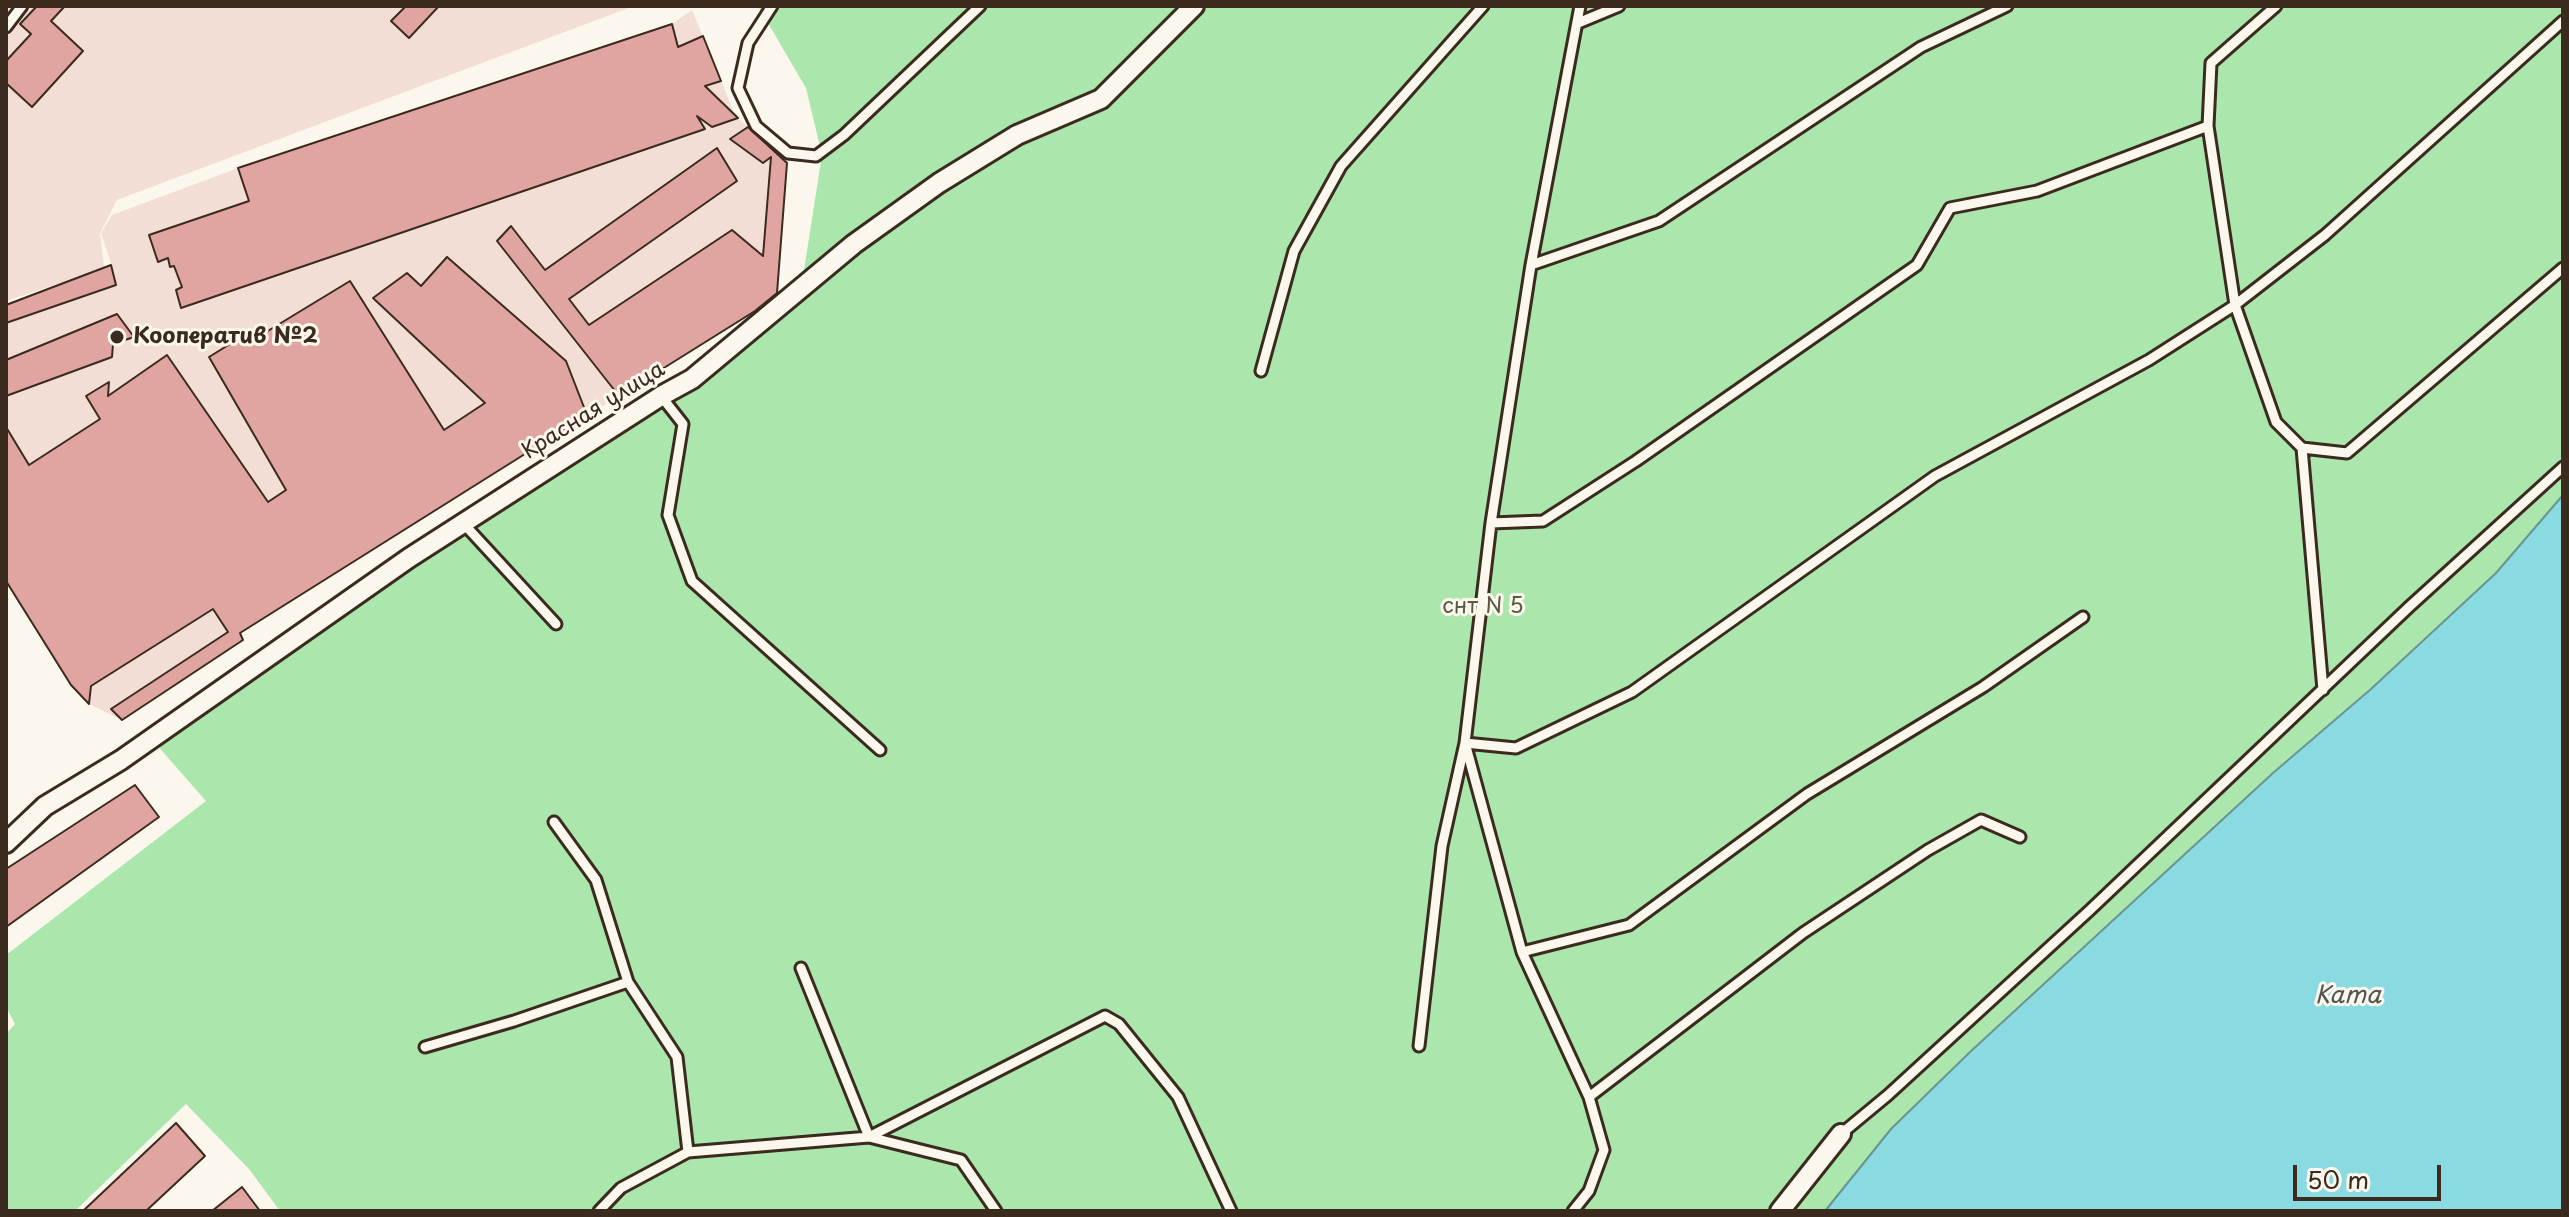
<!DOCTYPE html>
<meta charset="utf-8">
<style>
body{margin:0}
#map{position:relative;width:2569px;height:1217px;overflow:hidden;background:#fbf7ec;font-family:"Playpen Sans",sans-serif}
canvas{display:block}
.frame{position:absolute;inset:0;border:8px solid #3b2a1e;pointer-events:none}
.scale{position:absolute;left:2293px;top:1165px;width:148px;height:36px;box-sizing:border-box;border:4px solid #3b2a1e;border-top:0;padding-left:10px;font-size:24px;line-height:28px;white-space:nowrap;color:#3b2a1e;-webkit-text-stroke:6px #fbf7ec;paint-order:stroke}
</style>
<div id="map">
<canvas width="2569" height="1217"></canvas>
<div class="frame"></div>
<div class="scale">50 m</div>
</div>
<script>
const ctx = document.querySelector('canvas').getContext('2d');
ctx.lineJoin = 'round';
function paint(path, color) { ctx.fillStyle = color; ctx.fill(path, 'evenodd'); }
const poly = rows => new Path2D(rows.map(r => 'M' + r).join(''));
function strokePath(path, color, width, dash) { ctx.strokeStyle = color; ctx.lineWidth = width; ctx.lineCap = dash ? 'butt' : 'round'; ctx.setLineDash(dash || []); ctx.stroke(path); }
function drawText(font, color, halo, rows, align = 'center') {
  ctx.font = font + ' "Playpen Sans",sans-serif'; ctx.lineWidth = 6; ctx.setLineDash([]); ctx.textBaseline = 'middle'; ctx.strokeStyle = halo; ctx.fillStyle = color; for (const [text, x, y, turn = 0] of rows) {
    ctx.save(); ctx.translate(x, y); ctx.rotate((+turn || 0) * Math.PI / 180); ctx.textAlign = isNaN(turn) ? turn : align; if (halo) ctx.strokeText(text, 0, 0); ctx.fillText(text, 0, 0); ctx.restore();
  }
}
const built = poly([
 [6,6,634,6,117,200,100,233,104,267,111,264,101,233,112,215,238,168,672,24,692,10,735,115,787,163,776,298,241,632,243,640,122,720,89,704,71,685,6,581,6,305,64,282,6,301]
]);
const green = poly([
 [758,6,2563,6,2563,495,2496,573,2371,689,2273,773,1970,1052,1891,1129,1825,1211,280,1211,249,1169,186,1104,75,1211,6,1211,6,1034,15,1024,6,1007,6,955,206,801,156,744,503,502,799,302,822,155,806,88]
]);
const water = poly([
 [2563,495,2563,1211,1825,1211,1891,1129,1970,1052,2273,773,2371,689,2496,573,2563,495]
]);
const building = poly([
 [37,6,65,6,51,21,83,51,32,107,6,83,6,61,31,34,20,24,37,6],
 [406,6,439,6,409,38,391,21,406,6],
 [672,24,678,47,703,36,721,81,705,86,738,118,712,127,697,116,705,129,181,308,176,290,182,287,174,266,170,267,168,258,158,262,149,235,249,201,238,168,672,24],
 [748,127,787,163,777,293,755,311,619,396,497,241,511,226,545,270,717,148,737,181,569,299,589,325,732,230,763,256,771,157,763,163,730,139,748,127],
 [447,257,566,361,587,415,240,633,243,640,122,720,111,709,228,632,213,609,91,686,89,704,71,685,6,581,6,427,29,465,100,419,86,396,109,382,108,396,167,355,268,502,286,490,209,357,243,336,248,343,350,281,444,430,485,403,373,298,407,273,421,286,447,257],
 [111,265,116,285,6,323,6,305,111,265],
 [117,314,134,337,113,344,112,357,6,396,6,360,117,314],
 [135,785,159,817,6,927,6,869,135,785],
 [176,1123,205,1156,146,1211,83,1211,176,1123],
 [242,1187,260,1211,212,1211,242,1187]
]);
const service = poly([
 [772,6,748,43,738,88,756,126,788,153,816,156,844,135,980,6],
 [2276,6,2211,63,2208,126,2235,305,2276,422,2302,448,2347,453,2563,268],
 [1578,23,1619,6],
 [6,27,22,6],
 [1531,265,1659,221,1921,47,2007,6],
 [1261,371,1294,251,1341,166,1483,6],
 [661,396,683,424,668,515,692,581,880,750],
 [2302,448,2323,690],
 [463,523,556,624],
 [1491,523,1543,521,1636,461,1917,265,1950,208,2037,191,2208,126],
 [554,822,596,880,628,982,677,1057,688,1152],
 [1522,952,1629,925,1807,794,1983,687,2083,617],
 [801,968,869,1137,1105,1016,1119,1024,1178,1097,1231,1211],
 [1419,1046,1442,846,1465,743,1516,748,1632,692,1935,476,2149,360,2235,305,2325,235,2563,21],
 [425,1047,514,1021,628,982],
 [1589,1097,1803,933,1928,850,1981,820,2020,837],
 [1841,1134,1888,1095,2090,910,2409,607,2563,467],
 [599,1211,621,1188,688,1152,869,1137,961,1160,996,1211],
 [1573,1211,1589,1191,1604,1150,1589,1097,1522,952,1465,743,1491,523,1531,265,1580,6]
]);
const minor = poly([
 [6,843,45,806,121,760,409,558,661,396,692,379,854,244,939,183,1017,135,1101,99,1194,6],
 [1780,1211,1841,1134]
]);
const markers = [
 [117,337,8,"#3b2a1e"]
];
const poiNames = [
 ["Кооператив №2",133,337]
];
const streetNames = [
 ["Красная улица",594,411,-32]
];
const parkNames = [
 ["снт N 5",1483,607]
];
const waterNames = [
 ["Kama",2348,996]
];
paint(built, '#f3ded6');
paint(green, '#abe6ac');
paint(water, '#89dae1');
strokePath(water, '#6a9493', 2);
paint(building, '#e0a5a1');
strokePath(building, '#3b2a1e', 2);
strokePath(service, '#3b2a1e', 15);
strokePath(minor, '#3b2a1e', 24);
strokePath(service, '#fbf7ec', 9);
strokePath(minor, '#fbf7ec', 18);
for (const [x, y, r, color] of markers) { const dot = new Path2D(); dot.arc(x, y, r, 0, 2 * Math.PI); ctx.fillStyle = color; ctx.fill(dot); strokePath(dot, '#fbf7ec', 3); }
drawText('bold 22px', '#3b2a1e', '#fbf7ec', poiNames, 'left');
drawText('22px', '#3b2a1e', '#fbf7ec', streetNames);
drawText('22px', '#575942', '#fbf7ec', parkNames);
drawText('italic 24px', '#4e564f', '#fbf7ec', waterNames);
</script>
